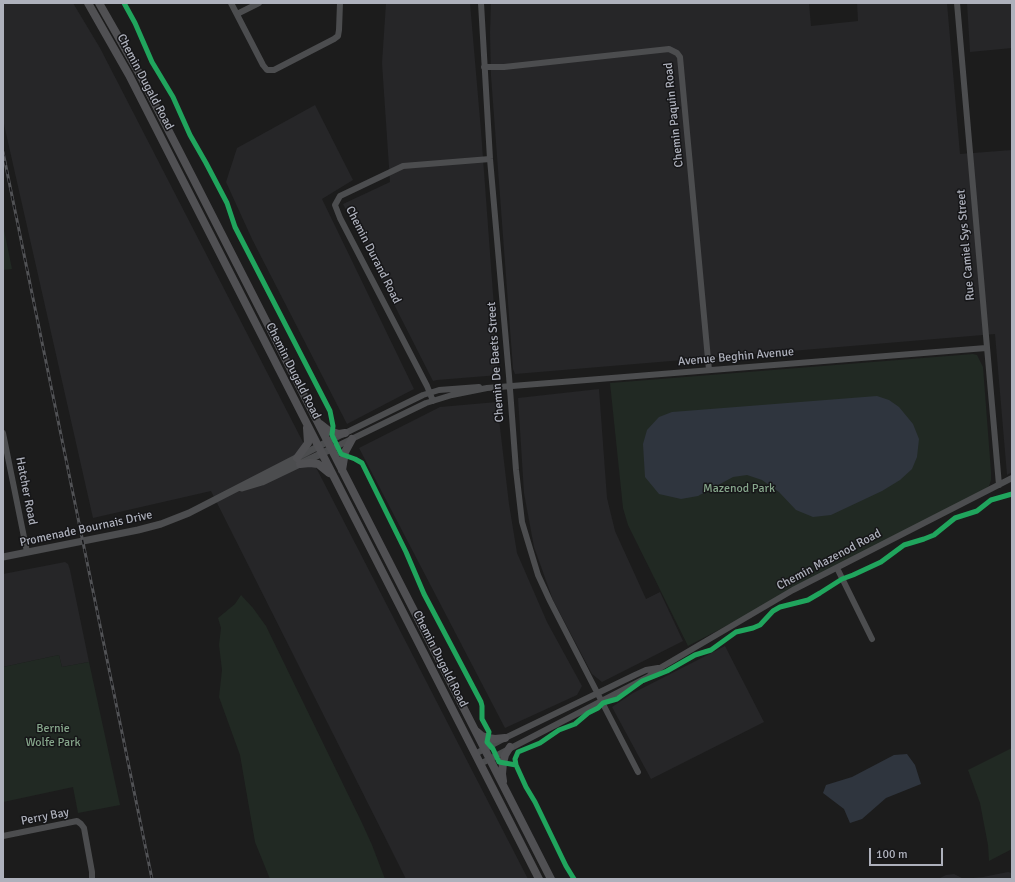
<!DOCTYPE html>
<style>
body{margin:0}
#map{position:relative;width:1015px;height:882px;overflow:hidden;background:#1c1c1c;font-family:Signika,sans-serif}
canvas{display:block}
.frame{position:absolute;inset:0;border:4px solid #aeb1bc;pointer-events:none}
.scale{position:absolute;left:869px;top:848px;width:74px;height:18px;box-sizing:border-box;border:2px solid #aeb1bc;border-top:0;padding-left:5px;font-size:12px;line-height:14px;white-space:nowrap;color:#aeb1bc;-webkit-text-stroke:3px #161618;paint-order:stroke}
</style>
<div id="map">
<canvas width="1015" height="882"></canvas>
<div class="frame"></div>
<div class="scale">100 m</div>
</div>
<script>
const ctx = document.querySelector('canvas').getContext('2d');
ctx.lineJoin = 'round';
function paint(path, color) { ctx.fillStyle = color; ctx.fill(path, 'evenodd'); }
const poly = rows => new Path2D(rows.map(r => 'M' + r).join(''));
function strokePath(path, color, width, dash) { ctx.strokeStyle = color; ctx.lineWidth = width; ctx.lineCap = dash ? 'butt' : 'round'; ctx.setLineDash(dash || []); ctx.stroke(path); }
function drawText(font, color, halo, rows, align = 'center') {
  ctx.font = font + ' Signika,sans-serif'; ctx.lineWidth = 3; ctx.setLineDash([]); ctx.textBaseline = 'middle'; ctx.strokeStyle = halo; ctx.fillStyle = color; for (const [text, x, y, turn = 0] of rows) {
    ctx.save(); ctx.translate(x, y); ctx.rotate((+turn || 0) * Math.PI / 180); ctx.textAlign = isNaN(turn) ? turn : align; if (halo) ctx.strokeText(text, 0, 0); ctx.fillText(text, 0, 0); ctx.restore();
  }
}
const built = poly([
 [3,3,73,3,100,48,528,879,406,879,211,491,93,518,3,120],
 [386,3,470,3,481,131,499,375,437,380,433,381,343,204,390,182,382,63],
 [491,3,809,3,811,26,858,21,857,3,947,3,960,154,1012,150,1012,472,1007,475,995,334,515,374,513,369,491,76,490,33],
 [967,3,1012,3,1012,48,970,52],
 [315,105,353,180,322,199,414,389,347,424,252,239,226,182,237,148],
 [599,389,607,498,615,531,646,599,660,592,683,641,602,682,592,674,553,600,534,547,524,493,518,398],
 [497,402,509,504,517,553,547,622,582,686,577,695,505,728,359,448,440,407],
 [65,562,68,564,70,570,89,662,62,667,59,655,3,667,3,574],
 [725,646,764,722,651,779,612,707,633,693],
 [1008,872,1012,873,1012,879,938,879,946,875,954,874,964,879,983,877]
]);
const green = poly([
 [3,225,12,269,3,270],
 [973,354,977,355,983,367,991,472,991,480,989,486,983,491,688,646,628,525,623,508,610,383],
 [241,595,253,608,266,626,362,823,372,845,385,879,270,879,255,842,240,755,219,697,222,670,219,645,221,628,218,618,235,604],
 [59,655,62,667,89,662,120,805,78,813,73,787,3,802,3,667],
 [1012,748,1012,849,989,861,988,845,980,803,968,770]
]);
const water = poly([
 [877,396,889,400,899,407,913,424,919,439,917,457,912,469,900,480,882,491,831,515,813,517,796,510,779,492,762,480,747,475,733,477,698,496,681,499,659,494,645,477,643,444,647,430,659,417,672,412],
 [907,754,915,765,921,784,886,798,862,819,850,823,844,809,823,793,826,785,852,777,894,755]
]);
const minor = poly([
 [231,3,263,65,267,70,274,70,334,39,338,36,339,30,340,3],
 [481,3,490,159,509,376,516,470,522,522,538,575,550,601,638,772],
 [957,3,999,485],
 [237,14,259,3],
 [484,67,504,67,669,49,677,53,680,57,709,370],
 [433,401,427,386,340,218,335,205,340,196,403,166,490,159],
 [3,433,27,552],
 [327,442,423,395,439,390,479,387],
 [331,449,426,403,452,395,487,388,986,348],
 [837,568,872,639],
 [475,754,505,738,635,675,646,670,658,668],
 [480,764,648,677,660,668,793,590,1012,478],
 [3,836,77,821,81,824,84,828,92,872,92,879]
]);
const tertiary = poly([
 [242,488,262,482,331,449],
 [3,557,138,530,161,524,189,513,327,442]
]);
const secondary = poly([
 [88,3,129,75,539,879],
 [99,3,139,73,193,178,551,879],
 [320,424,329,431,339,434,345,433],
 [297,458,308,443,307,428],
 [300,464,310,463,318,464,329,473],
 [342,470,345,452,352,439],
 [476,731,482,736,488,738,495,739,505,738],
 [503,781,502,774,503,763,505,755,510,747]
]);
const rail = poly([
 [3,152,152,879]
]);
const cycleway = poly([
 [124,3,135,23,152,62,173,97,190,135,206,163,227,203,235,227,330,411,333,426,332,435,341,454,355,459,362,463,406,552,424,594,481,702,482,706,482,719,489,732,487,742,493,749,499,762,516,765],
 [574,879,566,866,535,802,526,787,516,765,515,759,518,752,540,743,559,730,575,724,588,713,598,708,603,703,617,699,642,681,667,671,695,655,711,650,736,632,753,628,760,625,773,611,780,607,808,600,820,593,842,579,853,575,881,562,904,545,924,539,934,535,955,518,977,511,991,500,1012,494]
]);
const streetNames = [
 ["Chemin Dugald Road",145,82,62],
 ["Chemin Paquin Road",674,115,-96],
 ["Rue Camiel Sys Street",966,245,-95],
 ["Chemin Durand Road",373,255,63],
 ["Avenue Beghin Avenue",736,357,-5],
 ["Chemin De Baets Street",496,362,-94],
 ["Chemin Dugald Road",293,371,63],
 ["Hatcher Road",26,491,79],
 ["Promenade Bournais Drive",86,529,-12],
 ["Chemin Mazenod Road",829,560,-28],
 ["Chemin Dugald Road",440,659,63],
 ["Perry Bay",45,817,-11]
];
const parkNames = [
 ["Mazenod Park",739,489],
 ["Bernie",53,729],
 ["Wolfe Park",53,743]
];
paint(built, '#262628');
paint(green, '#212923');
paint(water, '#2f353e');
strokePath(minor, '#4c4d4f', 6);
strokePath(tertiary, '#4c4d4f', 7);
strokePath(secondary, '#505053', 8);
strokePath(rail, '#515255', 3);
strokePath(rail, '#161618', 1.5, [4.5]);
strokePath(cycleway, '#20a55d', 5);
drawText('12px', '#aeb1bc', '#161618', streetNames);
drawText('12px', '#86a68b', '#161618', parkNames);
</script>
